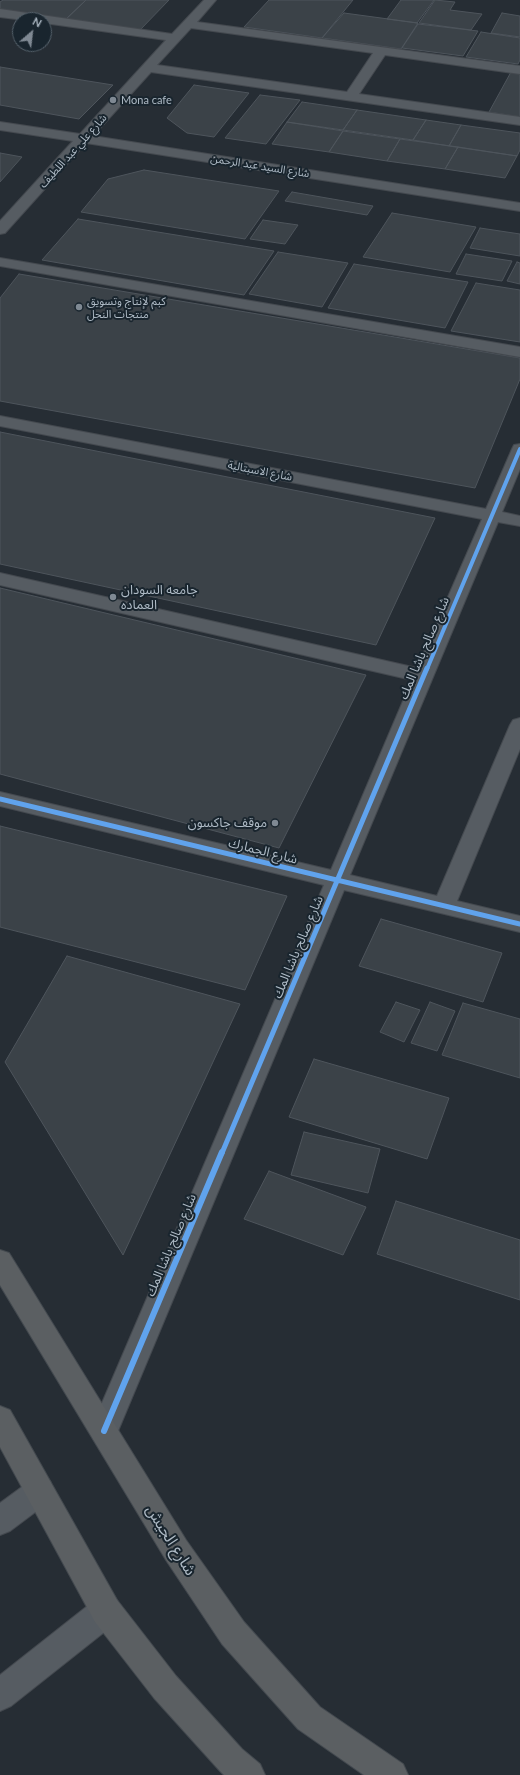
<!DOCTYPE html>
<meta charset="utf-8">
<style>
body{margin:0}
#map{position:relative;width:520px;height:1775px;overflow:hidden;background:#262d34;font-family:Lato,sans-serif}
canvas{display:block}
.north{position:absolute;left:12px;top:12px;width:40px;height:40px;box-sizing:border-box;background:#19252e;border:1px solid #55616b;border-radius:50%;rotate:28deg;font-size:11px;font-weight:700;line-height:16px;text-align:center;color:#afbbc6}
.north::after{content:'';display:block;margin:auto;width:14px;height:18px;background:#7f8993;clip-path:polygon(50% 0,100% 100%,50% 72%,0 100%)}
</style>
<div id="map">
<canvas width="520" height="1775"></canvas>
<div class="north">N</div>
</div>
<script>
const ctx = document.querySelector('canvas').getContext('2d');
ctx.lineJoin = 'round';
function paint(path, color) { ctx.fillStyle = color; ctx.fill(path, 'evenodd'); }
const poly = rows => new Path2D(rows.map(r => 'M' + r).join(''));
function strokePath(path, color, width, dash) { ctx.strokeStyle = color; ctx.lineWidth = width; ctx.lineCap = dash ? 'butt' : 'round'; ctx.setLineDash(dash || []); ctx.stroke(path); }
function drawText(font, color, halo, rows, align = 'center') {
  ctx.font = font + ' Lato,"Noto Sans Arabic",sans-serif'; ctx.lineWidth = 4; ctx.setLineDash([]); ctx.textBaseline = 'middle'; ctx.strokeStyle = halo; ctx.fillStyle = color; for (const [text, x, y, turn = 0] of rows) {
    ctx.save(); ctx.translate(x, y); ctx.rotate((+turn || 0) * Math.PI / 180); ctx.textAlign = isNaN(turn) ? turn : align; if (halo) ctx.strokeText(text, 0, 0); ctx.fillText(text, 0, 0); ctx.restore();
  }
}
const building = poly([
 [3,0,86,0,64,21,0,12,0,2,3,0],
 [86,0,169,0,139,31,64,21,86,0],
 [269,0,353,0,322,38,244,27,269,0],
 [401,0,434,0,417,23,387,19,401,0],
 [435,0,455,2,450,10,482,14,471,30,419,23,435,0],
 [344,13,418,23,401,49,322,38,344,13],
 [502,13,520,16,520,37,491,33,502,13],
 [418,24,478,31,463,56,402,48,418,24],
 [481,32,520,38,520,60,518,64,466,57,481,32],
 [0,67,113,85,79,119,0,105,0,67],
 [511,72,520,73,520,117,489,112,511,72],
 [194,85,249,93,214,137,187,133,167,118,194,85],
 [260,95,300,100,266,144,225,138,260,95],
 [302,102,357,110,343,130,287,122,302,102],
 [357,110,426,120,413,140,343,130,357,110],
 [426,120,461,125,449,146,413,140,426,120],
 [287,122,343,131,329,152,272,144,287,122],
 [461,125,520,133,520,150,517,156,449,146,461,125],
 [343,131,400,139,387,161,329,152,343,131],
 [400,139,458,147,445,169,387,161,400,139],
 [458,147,517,156,505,178,445,169,458,147],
 [0,153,22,157,0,182,0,153],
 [144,170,279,191,245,239,81,212,108,179,144,170],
 [292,192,373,206,367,215,285,201,292,192],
 [392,213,476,227,450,272,363,257,392,213],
 [78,219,274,251,244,295,42,260,78,219],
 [263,220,298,225,285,244,250,239,263,220],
 [480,228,520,234,520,256,470,248,480,228],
 [278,252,348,263,322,307,249,294,278,252],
 [466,254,512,261,502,281,456,274,466,254],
 [517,262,520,263,520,284,507,281,517,262],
 [354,264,468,282,445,328,328,308,354,264],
 [19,274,520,358,520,379,475,488,0,401,0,298,19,274],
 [476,283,520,290,520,342,451,331,476,283],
 [0,432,435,518,376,645,0,564,0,432],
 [0,588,366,675,279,848,0,774,0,588],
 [0,826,287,896,245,990,0,927,0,826],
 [381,919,502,953,483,1002,359,966,381,919],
 [67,956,240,1004,123,1255,5,1062,67,956],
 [396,1002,420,1010,404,1042,380,1032,396,1002],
 [430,1002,455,1011,437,1051,411,1043,430,1002],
 [463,1003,520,1019,520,1078,442,1055,463,1003],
 [314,1059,449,1098,427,1159,289,1117,314,1059],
 [304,1132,380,1149,368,1193,291,1175,304,1132],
 [269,1171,366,1207,343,1255,244,1219,269,1171],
 [396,1201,520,1240,520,1300,377,1254,396,1201]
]);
const minor = poly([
 [204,0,216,0,197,22,520,66,520,74,385,55,359,94,520,117,520,125,151,72,93,136,520,203,520,211,86,143,5,233,0,234,0,221,73,141,0,130,0,122,80,134,166,40,44,23,44,20,24,20,0,17,0,9,172,34,204,0],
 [191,28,373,53,347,92,157,65,191,28],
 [0,258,520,347,520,357,0,266,0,258],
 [0,416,486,509,512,449,514,445,520,444,520,469,502,512,520,516,520,526,498,522,350,875,437,896,510,725,513,720,520,718,520,749,457,901,520,916,520,932,344,890,118,1431,114,1440,104,1444,94,1440,90,1431,324,885,0,806,0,792,331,870,412,680,0,585,0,573,417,668,482,519,0,426,0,416],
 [40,1477,50,1481,54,1491,50,1501,10,1531,0,1535,0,1503,30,1481,40,1477],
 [106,1596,117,1600,121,1611,117,1622,11,1706,0,1711,0,1675,95,1600,106,1596]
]);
const highway = poly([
 [0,1250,9,1253,186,1540,244,1622,320,1707,403,1764,408,1775,364,1775,298,1729,222,1644,166,1560,0,1285,0,1250],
 [0,1406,10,1410,117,1600,176,1676,242,1749,260,1764,265,1775,224,1775,220,1771,154,1698,95,1622,0,1447,0,1406]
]);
const cyclewayFar2 = poly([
 [427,669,520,449]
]);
const cyclewayFar1 = poly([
 [0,799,520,924],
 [222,1153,427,668]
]);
const cycleway = poly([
 [104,1431,222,1152]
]);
const markers = [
 [113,100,4,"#7f8993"],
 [79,307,4,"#7f8993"],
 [113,597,4,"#7f8993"],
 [275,823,4,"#7f8993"]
];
const farPoinames = [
 ["Mona cafe",121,100],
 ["كبم لإنتاج وتسويق",87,301],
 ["منتجات النحل",87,314]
];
const farStreetnames = [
 ["شارع علي عبد اللطيف",73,151,-48],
 ["شارع السيد عبد الرحمن",260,166,9],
 ["شارع الاسبتالية",260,471,11]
];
const poiNames = [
 ["جامعه السودان",121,590],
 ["العماده",121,605],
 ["موقف جاكسون",267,823,"right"]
];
const streetNames = [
 ["شارع صالح باشا المك",424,648,-67],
 ["شارع الجمارك",263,851,14],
 ["شارع صالح باشا المك",298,947,-67],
 ["شارع صالح باشا المك",171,1245,-67]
];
const nearStreetnames = [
 ["شارع الجيش",171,1540,58]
];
paint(building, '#3b4248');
strokePath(building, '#4e555c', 1);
strokePath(minor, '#44494f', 2);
strokePath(highway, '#43494f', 2);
paint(minor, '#565c62');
paint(highway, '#5b5f62');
strokePath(cyclewayFar2, '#60a3ed', 4);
strokePath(cyclewayFar1, '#60a3ed', 5);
strokePath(cycleway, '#60a3ed', 6);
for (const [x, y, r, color] of markers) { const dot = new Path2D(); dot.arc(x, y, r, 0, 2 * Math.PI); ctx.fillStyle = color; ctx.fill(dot); strokePath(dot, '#19252e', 1.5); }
drawText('11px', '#afbbc6', '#19252e', farPoinames, 'left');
drawText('11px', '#afbbc6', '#19252e', farStreetnames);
drawText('13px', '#afbbc6', '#19252e', poiNames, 'left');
drawText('13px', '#afbbc6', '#19252e', streetNames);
drawText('16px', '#afbbc6', '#19252e', nearStreetnames);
</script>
